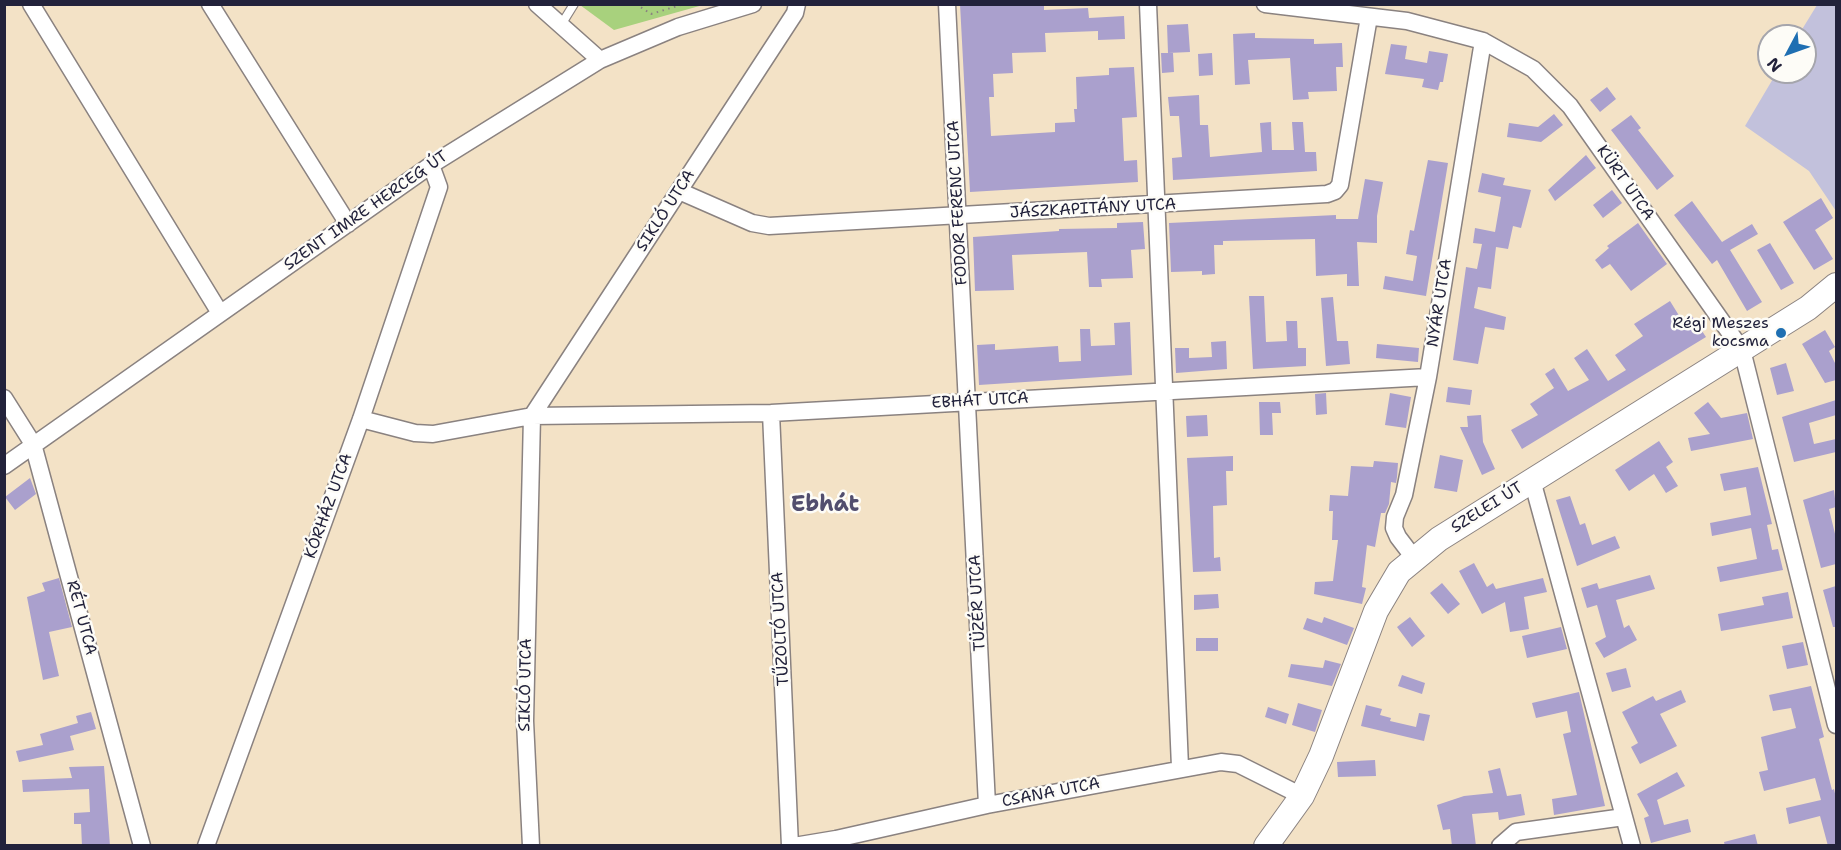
<!DOCTYPE html>
<meta charset="utf-8">
<style>
body{margin:0}
#map{position:relative;width:1841px;height:850px;overflow:hidden;background:#f3e2c6;font-family:"Shantell Sans",sans-serif}
canvas{display:block}
.frame{position:absolute;inset:0;border:6px solid #22223b;pointer-events:none}
.north{position:absolute;left:1757px;top:24px;width:60px;height:60px;box-sizing:border-box;background:#fdfcf7;border:2px solid #a5a5ac;border-radius:50%;rotate:229deg;font-size:16px;font-weight:700;line-height:24px;text-align:center;color:#22223b}
.north::after{content:'';display:block;margin:auto;width:21px;height:27px;background:#1f6fb2;clip-path:polygon(50% 0,100% 100%,50% 72%,0 100%)}
</style>
<div id="map">
<canvas width="1841" height="850"></canvas>
<div class="frame"></div>
<div class="north">N</div>
</div>
<script>
const ctx = document.querySelector('canvas').getContext('2d');
ctx.lineJoin = 'round';
function paint(path, color) { ctx.fillStyle = color; ctx.fill(path, 'evenodd'); }
const poly = rows => new Path2D(rows.map(r => 'M' + r).join(''));
function strokePath(path, color, width, dash) { ctx.strokeStyle = color; ctx.lineWidth = width; ctx.lineCap = dash ? 'butt' : 'round'; ctx.setLineDash(dash || []); ctx.stroke(path); }
function drawText(font, color, halo, rows, align = 'center') {
  ctx.font = font + ' "Shantell Sans",sans-serif'; ctx.lineWidth = 5; ctx.setLineDash([]); ctx.textBaseline = 'middle'; ctx.strokeStyle = halo; ctx.fillStyle = color; for (const [text, x, y, turn = 0] of rows) {
    ctx.save(); ctx.translate(x, y); ctx.rotate((+turn || 0) * Math.PI / 180); ctx.textAlign = isNaN(turn) ? turn : align; if (halo) ctx.strokeText(text, 0, 0); ctx.fillText(text, 0, 0); ctx.restore();
  }
}
const industrial = poly([
 [1817,5,1836,5,1836,211,1809,171,1745,126,1777,72,1805,72,1805,36,1798,36]
]);
const green = poly([
 [580,5,703,5,614,30]
]);
const building = poly([
 [960,4,1044,5,1044,10,1088,8,1089,18,1124,16,1125,39,1098,40,1098,31,1045,33,1046,52,1012,53,1013,73,993,74,994,97,989,97,991,136,1055,132,1055,123,1075,122,1074,109,1077,109,1076,77,1109,75,1109,68,1134,67,1137,117,1122,118,1124,161,1137,160,1138,182,970,192],
 [1188,24,1190,52,1168,53,1167,25],
 [1255,33,1255,38,1314,39,1314,44,1342,43,1343,67,1336,67,1337,91,1308,92,1309,99,1293,100,1290,58,1248,60,1250,84,1235,85,1233,34],
 [1391,44,1407,46,1405,59,1427,63,1429,51,1448,54,1443,82,1440,82,1438,90,1422,87,1424,79,1385,74],
 [1161,53,1173,53,1174,72,1162,73],
 [1212,53,1213,75,1199,76,1198,54],
 [1607,87,1616,99,1600,112,1590,100],
 [1199,95,1200,125,1208,125,1210,157,1262,152,1260,123,1271,122,1272,150,1294,150,1292,122,1303,122,1305,152,1316,152,1317,171,1173,180,1172,158,1182,157,1179,116,1170,116,1168,97],
 [1554,114,1563,125,1541,142,1507,137,1509,123,1538,127],
 [1631,115,1641,128,1638,130,1674,176,1657,190,1611,130],
 [1586,155,1596,168,1555,201,1548,190],
 [1428,160,1448,163,1426,296,1383,289,1385,276,1413,281,1417,256,1406,254,1410,230,1414,231],
 [1482,173,1505,178,1503,185,1531,190,1521,228,1513,226,1508,249,1496,247,1491,289,1478,287,1474,308,1506,317,1504,330,1485,327,1478,364,1453,360,1466,267,1477,269,1482,244,1473,243,1475,228,1495,232,1501,197,1478,192],
 [1365,179,1383,182,1377,216,1377,243,1357,242,1359,286,1347,286,1347,274,1316,276,1315,239,1223,241,1223,245,1214,245,1215,274,1202,275,1202,271,1171,272,1169,223,1336,215,1336,219,1358,219],
 [1612,190,1622,203,1603,218,1593,205],
 [1821,198,1833,218,1815,230,1833,259,1814,270,1783,222],
 [1692,201,1722,242,1752,224,1758,234,1730,250,1762,302,1747,311,1717,260,1712,264,1674,215],
 [1143,222,1145,249,1131,250,1133,278,1101,279,1102,287,1089,287,1087,252,1012,255,1014,290,975,291,973,237,1059,231,1059,229,1117,228,1117,223],
 [1638,223,1667,264,1631,291,1610,264,1602,269,1595,260,1609,248,1607,246],
 [1770,243,1794,283,1781,290,1757,250],
 [1249,296,1264,296,1266,342,1287,341,1286,321,1297,321,1298,348,1306,348,1306,366,1253,369],
 [1333,297,1337,341,1348,341,1350,364,1326,366,1321,298],
 [1670,301,1683,322,1692,316,1706,337,1522,449,1511,430,1538,415,1530,404,1554,388,1545,374,1554,368,1568,391,1589,380,1574,358,1587,349,1608,381,1626,370,1615,355,1643,336,1634,324],
 [1130,322,1132,375,979,385,977,345,995,344,995,350,1058,346,1059,362,1081,361,1080,329,1090,329,1091,346,1115,345,1114,323],
 [1825,330,1835,347,1829,351,1836,365,1836,380,1825,383,1802,344],
 [1226,341,1227,369,1176,373,1175,348,1189,348,1189,358,1212,357,1211,342],
 [1377,344,1419,348,1418,362,1376,358],
 [1786,363,1794,391,1777,395,1770,368],
 [1448,387,1472,390,1470,405,1446,402],
 [1326,393,1327,414,1316,415,1315,394],
 [1390,393,1411,397,1406,428,1385,425],
 [1836,400,1836,415,1809,423,1814,444,1836,439,1836,452,1794,462,1782,417],
 [1259,402,1280,402,1281,413,1272,413,1273,435,1260,435],
 [1708,402,1721,418,1747,413,1753,439,1691,451,1688,438,1710,434,1694,413],
 [1207,415,1208,436,1187,437,1186,416],
 [1481,415,1483,442,1495,469,1482,475,1460,427,1468,427,1467,416],
 [1659,441,1673,462,1666,467,1678,486,1666,493,1654,474,1629,491,1615,470],
 [1440,455,1463,460,1457,492,1434,488],
 [1233,456,1233,471,1226,471,1227,505,1213,506,1214,558,1220,557,1221,571,1193,572,1187,458],
 [1374,461,1398,463,1397,477,1396,483,1391,482,1389,504,1385,513,1381,513,1375,547,1367,545,1362,587,1366,588,1362,604,1314,594,1315,582,1333,581,1338,540,1332,540,1333,511,1329,511,1330,495,1348,496,1351,466,1373,467],
 [1758,467,1772,524,1767,525,1772,550,1778,549,1783,570,1720,582,1717,567,1757,559,1751,528,1712,536,1710,523,1751,515,1746,487,1724,491,1720,474],
 [30,478,36,494,15,510,5,497],
 [1834,490,1836,507,1829,509,1836,538,1836,564,1821,568,1803,500],
 [1570,496,1580,525,1585,523,1592,545,1615,536,1620,548,1577,566,1556,500],
 [1474,563,1487,587,1493,583,1496,589,1543,578,1547,592,1524,597,1529,629,1510,632,1505,602,1482,614,1459,571],
 [1650,575,1655,589,1616,600,1624,628,1629,625,1637,640,1604,658,1595,643,1606,637,1597,605,1587,608,1581,588,1597,583,1599,589],
 [59,578,72,627,49,632,59,676,43,680,27,597,45,591,42,583],
 [1442,583,1460,604,1448,614,1430,593],
 [1836,586,1836,627,1833,627,1823,590],
 [1788,592,1793,618,1721,631,1718,614,1764,605,1762,597],
 [1218,594,1219,608,1194,610,1194,595],
 [1324,617,1354,628,1347,645,1303,629,1307,618,1322,623],
 [1410,617,1425,636,1412,647,1397,627],
 [1561,627,1567,649,1527,658,1522,636],
 [1196,638,1218,638,1218,651,1196,651],
 [1803,642,1808,665,1787,669,1782,646],
 [1325,660,1341,664,1332,686,1288,677,1291,664,1323,668],
 [1626,668,1631,687,1612,692,1606,673],
 [1402,675,1425,683,1422,694,1398,686],
 [1811,686,1824,737,1819,739,1832,790,1834,789,1836,798,1836,846,1828,846,1820,816,1789,824,1786,808,1821,800,1815,778,1764,791,1759,772,1768,770,1761,737,1796,728,1791,708,1773,711,1769,695],
 [1681,690,1686,702,1660,714,1677,746,1640,764,1631,747,1638,743,1622,712,1653,696,1656,701],
 [1579,692,1605,806,1554,815,1552,799,1577,795,1563,734,1571,732,1567,711,1536,718,1532,703],
 [1298,703,1322,710,1315,732,1292,725],
 [1366,705,1382,709,1380,715,1391,718,1390,721,1416,727,1419,713,1430,715,1424,741,1361,726],
 [1268,707,1289,714,1286,724,1265,717],
 [91,712,96,729,70,736,74,750,19,762,16,751,43,745,40,734,78,723,76,716],
 [1375,760,1376,776,1338,777,1337,762],
 [104,766,110,846,82,846,81,824,74,824,74,813,90,812,89,789,23,792,22,780,72,778,69,767],
 [1500,768,1507,796,1521,794,1525,815,1499,820,1498,812,1472,814,1476,846,1452,846,1450,829,1443,830,1437,805,1464,796,1493,793,1488,771],
 [1677,772,1685,786,1657,800,1664,825,1688,819,1691,832,1651,843,1644,818,1649,816,1637,794],
 [1755,834,1758,846,1725,846,1724,842]
]);
const path = poly([
 [636,4,651,14,684,4]
]);
const service = poly([
 [561,25,574,4]
]);
const minor = poly([
 [31,4,220,313],
 [210,4,348,224],
 [537,4,600,60],
 [947,4,987,805],
 [1148,4,1180,767],
 [1265,4,1407,21,1483,41,1533,69,1570,106,1742,350,1836,725],
 [679,191,752,223,769,226,1327,194,1335,191,1340,185,1369,17],
 [4,398,33,444,142,846],
 [771,413,790,846],
 [361,419,415,433,433,434,532,416,795,13,797,4],
 [4,466,431,165,600,60,678,27,753,4],
 [1532,480,1632,846],
 [1414,558,1398,537,1394,528,1395,517,1404,495,1428,377,1483,41],
 [206,846,361,419,439,187,431,165],
 [531,846,525,721,532,416,771,413,1428,377],
 [794,846,836,839,987,805,1221,762,1238,764,1302,796],
 [1500,846,1516,832,1624,817]
]);
const secondary = poly([
 [1266,846,1302,796,1321,756,1376,611,1399,572,1439,539,1808,308,1836,285]
]);
const markers = [
 [1781,333,6,"#1f6fb2"]
];
const streetNames = [
 ["KÜRT UTCA",1625,183,55],
 ["FODOR FERENC UTCA",958,203,-93],
 ["JÁSZKAPITÁNY UTCA",1093,209,-3],
 ["SZENT IMRE HERCEG ÚT",366,211,-35],
 ["SIKLÓ UTCA",666,211,-57],
 ["NYÁR UTCA",1440,303,-81],
 ["EBHÁT UTCA",980,401,-3],
 ["KÓRHÁZ UTCA",329,506,-70],
 ["SZELEI ÚT",1487,508,-32],
 ["TÜZÉR UTCA",978,603,-93],
 ["RÉT UTCA",81,618,75],
 ["TŰZOLTÓ UTCA",781,629,-93],
 ["SIKLÓ UTCA",526,685,-89],
 ["CSANA UTCA",1051,793,-11]
];
const poiNames = [
 ["Régi Meszes",1769,324],
 ["kocsma",1769,342]
];
const districtNames = [
 ["Ebhát",825,505]
];
paint(industrial, '#c2c1dc');
paint(green, '#a8d17d');
paint(building, '#aaa0cd');
strokePath(service, '#8a8280', 10);
strokePath(minor, '#8a8280', 19);
strokePath(secondary, '#8a8280', 26);
strokePath(path, '#8a8280', 2, [1.5, 4.5]);
strokePath(service, '#fff', 8);
strokePath(minor, '#fff', 16);
strokePath(secondary, '#fff', 24);
for (const [x, y, r, color] of markers) { const dot = new Path2D(); dot.arc(x, y, r, 0, 2 * Math.PI); ctx.fillStyle = color; ctx.fill(dot); strokePath(dot, '#fdfcf7', 2); }
drawText('16px', '#22223b', '#fdfcf7', streetNames);
drawText('16px', '#22223b', '#fdfcf7', poiNames, 'right');
drawText('bold 22px', '#524e6e', '#fdfcf7', districtNames);
</script>
